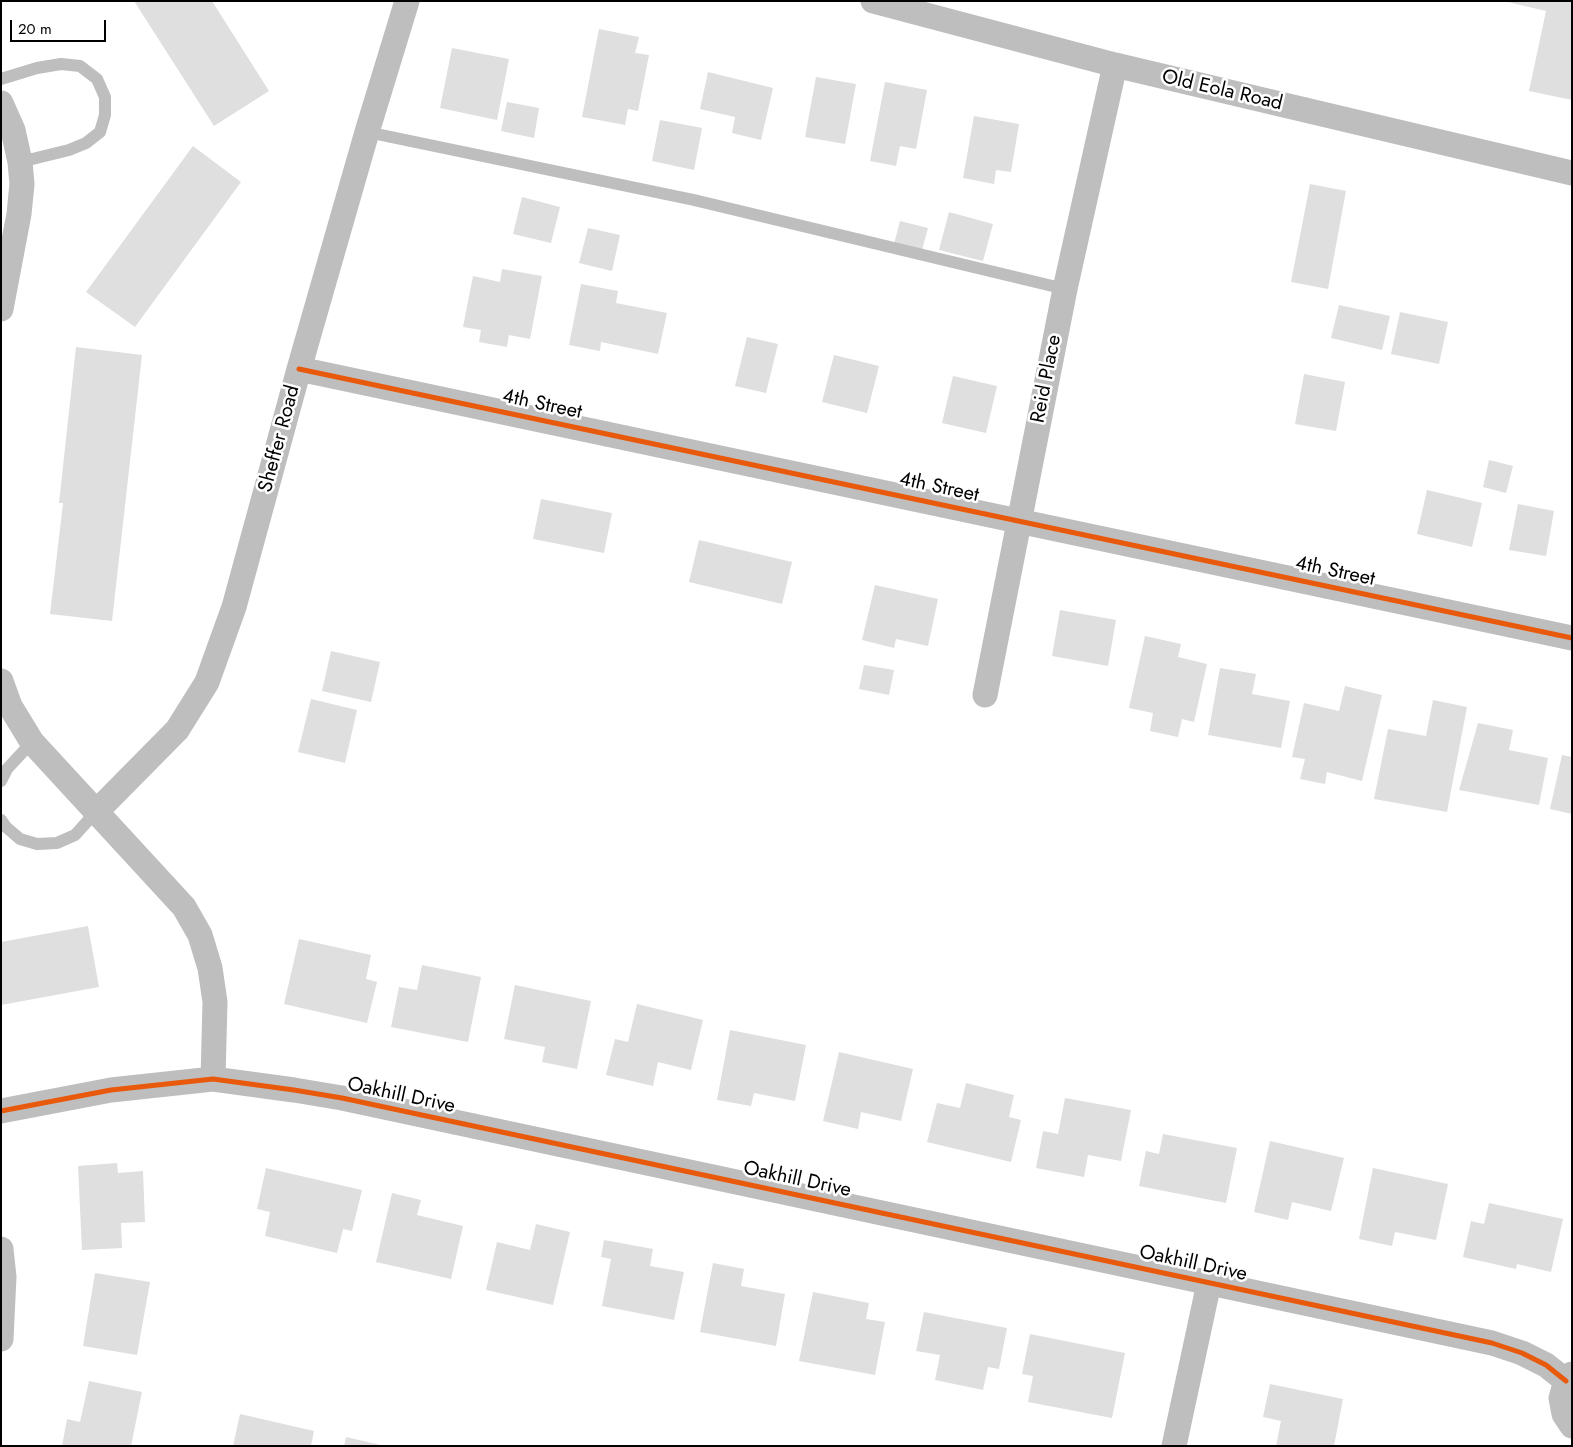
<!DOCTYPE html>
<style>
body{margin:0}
#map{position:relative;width:1573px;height:1447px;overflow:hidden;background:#fff;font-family:Jost,sans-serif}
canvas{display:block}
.frame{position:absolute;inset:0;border:2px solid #000;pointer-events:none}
.scale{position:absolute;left:10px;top:20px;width:96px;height:22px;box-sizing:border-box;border:2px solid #000;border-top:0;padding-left:6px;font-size:15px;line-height:18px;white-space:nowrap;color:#000;-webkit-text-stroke:4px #fff;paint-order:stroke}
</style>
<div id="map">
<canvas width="1573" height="1447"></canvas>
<div class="frame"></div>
<div class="scale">20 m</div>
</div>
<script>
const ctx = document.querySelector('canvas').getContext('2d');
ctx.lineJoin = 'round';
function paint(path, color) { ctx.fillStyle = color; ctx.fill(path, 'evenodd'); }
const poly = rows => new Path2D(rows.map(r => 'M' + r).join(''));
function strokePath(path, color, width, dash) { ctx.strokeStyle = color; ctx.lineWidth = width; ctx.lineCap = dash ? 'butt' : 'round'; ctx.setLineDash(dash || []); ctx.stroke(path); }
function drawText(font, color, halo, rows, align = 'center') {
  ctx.font = font + ' Jost,sans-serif'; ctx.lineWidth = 5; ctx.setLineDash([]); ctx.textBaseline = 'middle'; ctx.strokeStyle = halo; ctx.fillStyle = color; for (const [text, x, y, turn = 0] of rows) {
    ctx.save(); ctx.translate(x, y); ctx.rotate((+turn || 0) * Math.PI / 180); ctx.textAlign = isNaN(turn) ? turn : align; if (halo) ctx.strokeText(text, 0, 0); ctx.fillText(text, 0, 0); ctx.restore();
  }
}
const building = poly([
 [134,1,212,1,269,91,214,126],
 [1503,1,1572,1,1572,100,1529,91,1546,11],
 [599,29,639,37,635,53,649,55,638,111,628,109,625,125,582,117],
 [452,48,509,59,497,120,440,108],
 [708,72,773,88,761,140,732,133,735,117,700,109],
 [816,77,856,84,845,144,805,137],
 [885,82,927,90,916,149,900,146,896,166,870,161],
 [507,102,539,108,534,138,501,131],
 [974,116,1019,124,1011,172,996,170,994,184,963,178],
 [660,120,702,128,694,170,652,161],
 [193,146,241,182,135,327,86,292],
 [1310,184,1346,191,1328,289,1291,282],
 [522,197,560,207,551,243,513,234],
 [949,212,993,224,983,261,939,250],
 [900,221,928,228,922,250,894,244],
 [588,228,620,235,612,271,579,263],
 [502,269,542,276,530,339,509,335,507,347,479,342,481,330,463,327,473,276,500,282],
 [581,284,618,291,616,303,667,313,658,354,601,342,600,351,569,345],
 [1339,305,1390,316,1382,350,1331,338],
 [1400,312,1448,322,1439,364,1391,354],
 [747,337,778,344,766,393,735,386],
 [76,347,142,355,112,621,50,614,63,503,59,503],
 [834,355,879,366,867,413,822,402],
 [1304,374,1345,382,1336,431,1295,424],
 [953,376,997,386,986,433,942,423],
 [1489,460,1513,466,1506,493,1483,487],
 [1427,490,1482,503,1472,547,1417,534],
 [541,499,612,513,604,553,533,539],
 [1518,504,1554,511,1546,556,1509,550],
 [699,540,792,562,782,604,689,582],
 [875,585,938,599,928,646,896,639,894,648,862,640],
 [1060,610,1116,620,1108,666,1052,656],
 [1145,636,1181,644,1178,657,1207,664,1194,722,1182,719,1178,737,1150,731,1153,713,1129,708],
 [331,651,380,662,371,702,322,691],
 [864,665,894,670,889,695,859,689],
 [1220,668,1256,674,1252,694,1290,701,1281,748,1208,735],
 [1345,686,1382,695,1362,781,1327,772,1325,784,1300,779,1305,759,1292,757,1304,703,1339,711],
 [311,699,357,710,345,763,298,752],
 [1433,700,1467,707,1447,812,1374,799,1388,729,1426,736],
 [1478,723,1513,730,1509,750,1548,758,1539,805,1459,790],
 [1562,755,1572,757,1572,814,1550,809],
 [88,926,99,987,1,1005,1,942],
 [299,939,371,955,366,979,377,982,367,1023,284,1004],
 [422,965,481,977,468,1042,391,1027,399,987,417,990],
 [515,985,591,1001,577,1069,542,1062,545,1047,504,1039],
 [637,1004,703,1020,691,1070,658,1062,653,1086,606,1075,615,1039,628,1042],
 [730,1030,806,1045,795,1101,754,1093,751,1106,717,1100],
 [839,1052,913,1069,901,1121,861,1112,858,1129,823,1121],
 [966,1083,1014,1095,1009,1117,1021,1120,1011,1162,927,1142,937,1103,960,1108],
 [1065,1098,1131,1110,1121,1161,1088,1155,1084,1177,1036,1168,1043,1131,1058,1134],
 [1163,1134,1237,1148,1226,1203,1139,1186,1146,1151,1159,1154],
 [1270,1141,1344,1158,1331,1211,1292,1202,1288,1220,1254,1212],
 [117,1163,118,1173,143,1171,145,1222,121,1223,122,1248,82,1250,78,1166],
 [266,1168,362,1190,352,1231,343,1229,337,1253,265,1236,270,1212,257,1209],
 [1373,1168,1448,1184,1436,1240,1395,1232,1392,1246,1359,1239],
 [392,1193,421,1200,417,1215,463,1226,451,1279,376,1262],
 [1489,1203,1563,1219,1551,1272,1517,1264,1516,1269,1463,1257,1471,1221,1484,1224],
 [536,1224,570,1232,553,1305,486,1290,497,1242,530,1250],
 [604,1240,653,1249,650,1266,684,1272,674,1320,602,1306,611,1259,601,1257],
 [713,1263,744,1269,741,1286,785,1294,776,1346,700,1332],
 [95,1273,150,1282,137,1355,83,1346],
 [813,1292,869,1303,866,1319,885,1322,875,1375,799,1361],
 [924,1312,1007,1328,999,1369,988,1367,983,1390,935,1380,940,1355,916,1351],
 [1030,1334,1125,1353,1112,1418,1028,1402,1033,1376,1022,1374],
 [89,1381,142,1392,131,1446,62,1446,67,1419,80,1422],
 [1270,1384,1343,1399,1334,1446,1276,1446,1281,1421,1263,1417],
 [240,1414,314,1431,311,1446,233,1446],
 [346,1437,381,1445,381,1446,344,1446]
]);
const service = poly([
 [1,79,37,68,61,64,80,66,97,79,105,97,105,115,100,132,86,143,69,150,20,162],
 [367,132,694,200,1065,289],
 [1,781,7,769,32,742],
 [1,820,6,827,20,839,37,844,57,843,75,835,95,813]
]);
const minor = poly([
 [873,1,1115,65,1572,173],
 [1,103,13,130,20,162,22,184,19,214,1,309],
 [299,369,1572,638],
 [1,681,10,706,32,742,184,907,200,935,210,968,215,1002,213,1079],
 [985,695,1065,289,1115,65],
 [95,813,177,730,207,682,234,607,299,369,367,132,407,1],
 [1,1111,111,1090,213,1079,294,1090,342,1098,1492,1343,1522,1353,1546,1365,1566,1381],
 [1,1249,4,1277,1,1339],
 [1572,1374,1566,1381,1561,1398,1564,1414,1572,1426],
 [1174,1446,1209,1283]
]);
const cycleway = poly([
 [299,369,1572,638],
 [1,1111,111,1090,213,1079,294,1090,342,1098,1492,1343,1522,1353,1546,1365,1566,1381]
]);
const streetNames = [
 ["Old Eola Road",1222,91,13],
 ["Reid Place",1047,379,-79],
 ["4th Street",542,405,12],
 ["Sheffer Road",280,439,-75],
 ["4th Street",939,488,12],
 ["4th Street",1335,572,12],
 ["Oakhill Drive",401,1096,12],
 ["Oakhill Drive",797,1180,12],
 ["Oakhill Drive",1193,1264,12]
];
paint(building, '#dfdfdf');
strokePath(service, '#bebebe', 12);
strokePath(minor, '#bebebe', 25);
strokePath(cycleway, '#e8590c', 5);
drawText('20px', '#000', '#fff', streetNames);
</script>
